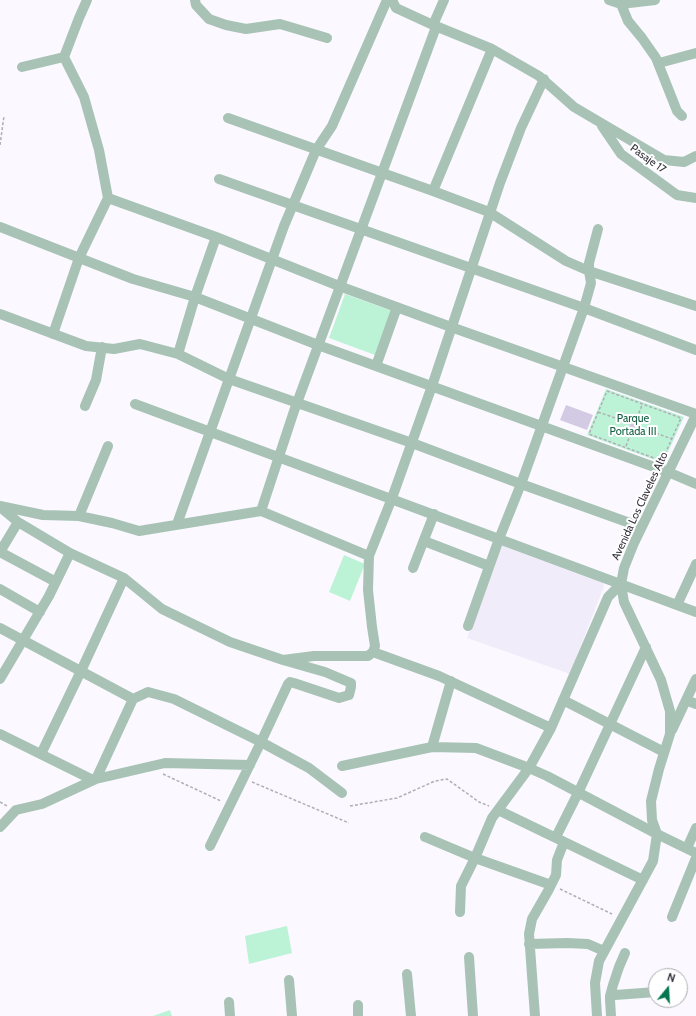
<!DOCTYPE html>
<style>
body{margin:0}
#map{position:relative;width:696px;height:1016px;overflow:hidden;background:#fbf9ff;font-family:Cabin,sans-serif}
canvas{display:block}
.north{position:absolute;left:648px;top:968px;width:40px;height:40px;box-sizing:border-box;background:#fff;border:1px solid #aeadb1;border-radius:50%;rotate:18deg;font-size:11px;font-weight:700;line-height:16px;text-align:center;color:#35323c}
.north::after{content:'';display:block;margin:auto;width:14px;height:18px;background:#05754f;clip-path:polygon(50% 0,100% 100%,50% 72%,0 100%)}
</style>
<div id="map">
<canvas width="696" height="1016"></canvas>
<div class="north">N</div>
</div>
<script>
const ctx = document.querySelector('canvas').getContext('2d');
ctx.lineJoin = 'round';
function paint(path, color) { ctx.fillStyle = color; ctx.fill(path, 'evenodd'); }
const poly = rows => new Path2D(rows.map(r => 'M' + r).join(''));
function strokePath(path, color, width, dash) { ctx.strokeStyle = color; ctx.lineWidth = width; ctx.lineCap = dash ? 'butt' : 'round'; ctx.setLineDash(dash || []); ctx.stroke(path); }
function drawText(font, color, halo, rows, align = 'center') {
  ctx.font = font + ' Cabin,sans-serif'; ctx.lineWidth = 4; ctx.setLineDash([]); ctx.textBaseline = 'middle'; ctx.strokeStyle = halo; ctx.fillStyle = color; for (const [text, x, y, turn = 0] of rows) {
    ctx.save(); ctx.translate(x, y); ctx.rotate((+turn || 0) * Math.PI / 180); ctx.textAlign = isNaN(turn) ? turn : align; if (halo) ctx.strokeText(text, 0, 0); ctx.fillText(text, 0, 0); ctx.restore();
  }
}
const built = poly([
 [500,543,602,581,604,586,570,674,467,638]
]);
const green = poly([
 [345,294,392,311,375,355,329,338],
 [606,389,684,417,663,463,587,435],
 [344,555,365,564,350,601,329,592],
 [287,926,292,953,249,964,245,936],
 [170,1010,172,1016,153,1016]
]);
const building = poly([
 [566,405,593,415,587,430,560,420],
 '630 425a4 4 0 1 1 8 0a4 4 0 1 1-8 0Z'
]);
const path = poly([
 [0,145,4,116],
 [607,391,681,418,662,461,589,434,607,391],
 [598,412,627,422],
 [637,418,642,405],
 [642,428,672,439],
 [626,446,631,433],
 [163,774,221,801],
 [252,782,349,823],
 [0,802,7,806],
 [350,806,397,798,435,781,447,779,479,802,489,806],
 [560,889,612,914]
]);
const minor = poly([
 [195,0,196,5,209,19,226,25,246,29,280,24,327,38],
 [392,0,396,8,433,25,492,49,539,76,574,107,664,160,684,162,696,156],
 [609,0,621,4,655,0],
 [621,0,621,4,628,21,642,38,656,58,677,111,682,116],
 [433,25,444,0],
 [659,63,696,53],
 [22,67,64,57],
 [228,118,433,191,489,212,566,261,589,271,696,306],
 [602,126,621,154,677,195,696,198],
 [219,179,584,308,696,350],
 [433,191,492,49],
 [108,198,216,237,339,286,451,327,696,414],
 [0,227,133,279,195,297,318,345,668,472,696,484],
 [0,314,86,346,114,349,140,344,178,354,229,379,412,443,521,484,641,527],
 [53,334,79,258,108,198,99,150,84,97,64,57,79,18,87,0],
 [178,354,195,297,216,237],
 [376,366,397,307],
 [135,404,696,612],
 [85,406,96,380,102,347],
 [0,506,43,515,79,516,112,523,139,531,261,511,369,556],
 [0,507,18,522,70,553,124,578,162,609,230,642,283,660,325,672,351,683,351,687,349,695,339,698,294,683,290,682,288,684,261,742,210,846],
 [261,511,294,411,436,27],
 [79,516,108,446],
 [177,524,284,226,316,150,332,126,387,0],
 [424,541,489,566],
 [0,552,56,582],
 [0,552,18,522],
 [413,568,434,514],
 [0,589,40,612],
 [677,605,696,564],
 [468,626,499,539,521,484,584,308,591,283,589,271,589,263,598,229],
 [0,628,133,699,148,692,174,699,261,742,309,768,342,793],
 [373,652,439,676,551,728],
 [283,660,314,656,368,656,373,652,375,646,372,627,368,590,369,556,392,498,432,386,500,183,521,128,544,79],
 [0,679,49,596,70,553],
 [563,700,664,752],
 [686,700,696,704],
 [672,730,696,679],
 [0,734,93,780],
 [432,747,451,681],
 [41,754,81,671,124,578],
 [342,766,432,747,476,748,529,768,547,776,657,834,696,853],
 [96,779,133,699],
 [498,810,643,880],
 [0,827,16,810,42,804,96,779,165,763,250,765],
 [425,837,475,858,551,885],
 [556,837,578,793,646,647],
 [687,848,696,828],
 [460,912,461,886,475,858,492,818,529,768,551,728,608,597,621,584],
 [672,917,696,858],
 [529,944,567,943,588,944,604,951],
 [469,957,473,1016],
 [407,974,411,1016],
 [289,980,292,1016],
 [610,996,613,985,619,967,625,953],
 [229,1002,230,1016],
 [358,1005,358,1016],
 [535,1016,529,934,532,919,548,891,556,875,557,860,564,842],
 [597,1016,595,983,599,961,653,861,657,834,652,820,651,801,659,769,670,734,670,711,661,680,624,602,621,584,624,568,634,543,696,415],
 [611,1016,610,1000,610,996,615,995,656,992]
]);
const streetNames = [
 ["Pasaje 17",648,159,36],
 ["Avenida Los Claveles Alto",640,506,-65]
];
const parkNames = [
 ["Parque",633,419],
 ["Portada III",633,432]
];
paint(built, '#f1ecfa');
paint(green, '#bcf3d6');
paint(building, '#d3cae4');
strokePath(path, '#b0adb5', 1.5, [3, 2]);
strokePath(minor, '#a8c3b5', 10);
drawText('11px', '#35323c', '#fff', streetNames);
drawText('11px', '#136042', '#fff', parkNames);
</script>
